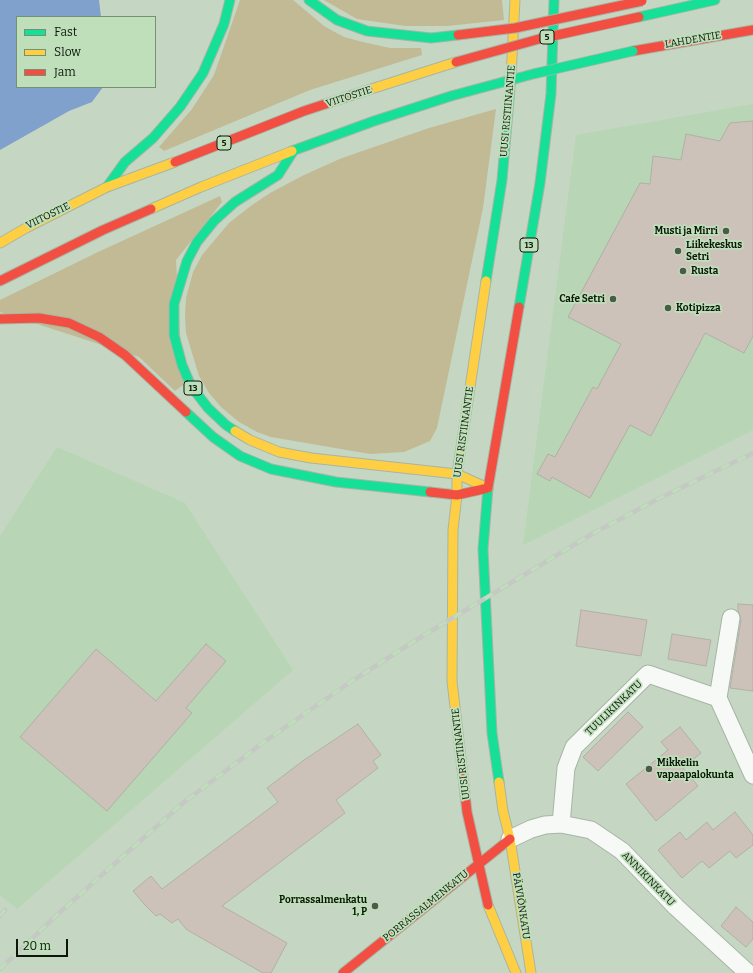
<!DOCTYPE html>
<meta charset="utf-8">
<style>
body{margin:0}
#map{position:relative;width:753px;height:973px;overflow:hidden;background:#c5d7c2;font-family:Bitter,serif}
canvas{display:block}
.legend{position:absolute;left:16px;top:16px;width:140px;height:72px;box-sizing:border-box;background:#bfdfba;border:1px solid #778f74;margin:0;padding:5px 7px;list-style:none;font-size:12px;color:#0c170a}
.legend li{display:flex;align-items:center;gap:8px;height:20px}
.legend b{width:20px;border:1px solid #778f74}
.scale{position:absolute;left:16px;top:939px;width:52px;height:18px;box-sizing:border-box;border:2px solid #0c170a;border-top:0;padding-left:5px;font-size:12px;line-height:14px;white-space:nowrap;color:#0c170a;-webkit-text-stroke:3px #bfdfba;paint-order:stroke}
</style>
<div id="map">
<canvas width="753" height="973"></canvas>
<ul class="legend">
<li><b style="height:5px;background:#16e098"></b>Fast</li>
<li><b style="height:5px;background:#ffcf43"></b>Slow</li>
<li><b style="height:5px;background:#f24e42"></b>Jam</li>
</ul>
<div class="scale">20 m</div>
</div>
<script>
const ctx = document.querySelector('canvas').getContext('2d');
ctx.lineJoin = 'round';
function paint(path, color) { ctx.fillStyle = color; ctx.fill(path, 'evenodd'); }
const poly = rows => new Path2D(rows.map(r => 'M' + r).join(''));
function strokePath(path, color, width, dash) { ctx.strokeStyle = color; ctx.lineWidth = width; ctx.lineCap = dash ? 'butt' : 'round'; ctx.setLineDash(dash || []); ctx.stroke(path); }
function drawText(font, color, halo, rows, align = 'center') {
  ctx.font = font + ' Bitter,serif'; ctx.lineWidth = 3.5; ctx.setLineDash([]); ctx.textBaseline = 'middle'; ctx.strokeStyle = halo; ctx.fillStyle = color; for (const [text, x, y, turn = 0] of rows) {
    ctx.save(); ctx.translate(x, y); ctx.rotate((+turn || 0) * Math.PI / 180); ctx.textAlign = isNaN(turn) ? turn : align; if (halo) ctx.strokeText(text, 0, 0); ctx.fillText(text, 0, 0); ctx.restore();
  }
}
const built = poly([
 [753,104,753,430,523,545,576,135],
 [57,447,185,503,293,670,17,909,0,895,0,536]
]);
const green = poly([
 [240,0,293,0,324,26,344,37,363,42,390,48,421,48,422,55,310,90,164,151,159,147,192,109,214,75],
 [324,0,502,0,504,20,447,26,405,26,357,19],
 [496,109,483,208,437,428,430,441,404,452,370,454,271,437,257,432,239,422,221,407,209,393,199,376,186,333,185,316,186,298,193,272,202,255,229,223,252,205,270,193,304,175,342,158,429,128],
 [220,196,222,202,176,260,183,385,175,391,139,357,0,312,0,300,98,252]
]);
const water = poly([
 [0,0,99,0,101,17,17,17,17,87,103,87,92,102,69,111,0,150]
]);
const building = poly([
 [753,121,753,336,744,353,705,333,651,436,630,425,590,498,552,477,550,481,537,474,548,454,555,457,593,387,597,389,621,344,568,317,640,183,650,184,653,156,681,160,686,134,720,141,730,123,753,121],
 [738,604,753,605,753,691,730,688,741,620,740,615,738,611,738,604],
 [581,610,647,620,641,656,576,646,581,610],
 [672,634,711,640,706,666,668,659,672,634],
 [206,644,226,661,186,708,192,713,107,811,20,737,96,649,156,701,206,644],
 [628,712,643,727,598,771,583,757,628,712],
 [358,724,381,755,373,761,378,768,336,800,345,813,222,906,287,943,271,973,263,973,196,935,186,929,178,919,172,923,160,914,156,916,144,904,133,891,151,876,162,889,278,802,267,788,304,760,358,724],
 [680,727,701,753,683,768,698,786,656,821,626,784,668,750,661,742,680,727],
 [735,812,753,835,753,845,736,858,730,851,709,868,702,861,682,878,658,850,680,832,686,840,707,822,713,830,735,812],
 [736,907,753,922,753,939,746,947,721,926,736,907]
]);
const street = poly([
 [718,698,731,618],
 [561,824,566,768,574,747,648,674,718,698,753,775],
 [510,839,531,829,545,825,561,824,591,830,622,851,676,907,748,973]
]);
const fast = poly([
 [309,0,337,20,367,31,431,38,458,35],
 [639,17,715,0],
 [292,151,374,121,451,96],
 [107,187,125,162,153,138,180,107,203,73,224,24,230,0],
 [486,281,502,180,511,77],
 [519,307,540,183,551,94,554,0],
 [186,412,213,437,240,456,271,469,336,482,430,492],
 [235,431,226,425,208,408,191,386,182,365,174,335,174,304,187,261,197,242,214,221,235,202,278,175,294,150],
 [488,488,483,549,492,733,499,782]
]);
const slow = poly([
 [511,77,515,0],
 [368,90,456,62],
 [151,209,201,187,292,151],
 [0,243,26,228,107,187,175,162],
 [235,431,250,440,279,452,311,458,457,474,488,488],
 [457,474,486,281],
 [457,475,457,495,453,530,452,681,462,768],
 [499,782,503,811,510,839,531,973],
 [488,905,516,973]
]);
const jam = poly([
 [633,51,753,30],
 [175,162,304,111,368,90],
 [0,281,103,230,151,209],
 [0,319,39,318,69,323,99,337,125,355,186,412],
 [488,488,519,307],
 [430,492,457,495,488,488],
 [462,768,467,812,488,905],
 [343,973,510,839]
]);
const rail = poly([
 [0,916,5,910],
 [0,969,58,914,183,803,264,742,352,681,416,640,592,534,658,499,753,453]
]);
const fastBridge = poly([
 [451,96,533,74,633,51]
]);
const jamBridge = poly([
 [458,35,515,28,642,1],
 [456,62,539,39,639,17]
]);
const markers = [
 [726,231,4,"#4d5a4a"],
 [678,251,4,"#4d5a4a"],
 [683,271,4,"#4d5a4a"],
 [613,299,4,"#4d5a4a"],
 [668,308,4,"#4d5a4a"],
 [649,769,4,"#4d5a4a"],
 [375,906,4,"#4d5a4a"]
];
const shields = [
 [547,37,14],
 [224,143,14],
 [529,245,18],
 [193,388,18]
];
const shieldNames = [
 ["5",547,37],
 ["5",224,143],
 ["13",529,245],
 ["13",193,388]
];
const streetNames = [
 ["LAHDENTIE",693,40,-10],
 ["VIITOSTIE",349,97,-18],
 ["UUSI RISTIINANTIE",508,111,-85],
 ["VIITOSTIE",48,216,-26],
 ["UUSI RISTIINANTIE",464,432,-82],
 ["TUULIKINKATU",614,708,-44],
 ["UUSI RISTIINANTIE",461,754,-97],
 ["ANNIKINKATU",648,879,46],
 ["PORRASSALMENKATU",426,906,-39],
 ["PÄIVIÖNKATU",521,906,81]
];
const poiNames = [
 ["Musti ja Mirri",718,231,"right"],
 ["Liikekeskus",686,245],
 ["Setri",686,257],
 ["Rusta",691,271],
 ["Cafe Setri",605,299,"right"],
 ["Kotipizza",676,308],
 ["Mikkelin",657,763],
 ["vapaapalokunta",657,775],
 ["Porrassalmenkatu",367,900,"right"],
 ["1, P",367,912,"right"]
];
paint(built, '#b8d5b5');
paint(green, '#c2ba94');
paint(water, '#80a1cc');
paint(building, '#ccc2b9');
strokePath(building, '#b1b0a6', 1);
strokePath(street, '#a7b5a5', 19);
strokePath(fast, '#a7b5a5', 11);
strokePath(slow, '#a7b5a5', 11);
strokePath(jam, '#a7b5a5', 11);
strokePath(street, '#f6f9f6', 17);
strokePath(fast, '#16e098', 9);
strokePath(slow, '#ffcf43', 9);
strokePath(jam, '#f24e42', 9);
strokePath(rail, '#c4c9c3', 4.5);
strokePath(rail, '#bfdfba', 3, [9]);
strokePath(fastBridge, '#a7b5a5', 11, []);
strokePath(jamBridge, '#a7b5a5', 11, []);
strokePath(fastBridge, '#16e098', 9);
strokePath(jamBridge, '#f24e42', 9);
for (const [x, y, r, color] of markers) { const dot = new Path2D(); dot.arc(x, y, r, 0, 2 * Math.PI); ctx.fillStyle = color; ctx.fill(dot); strokePath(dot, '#bfdfba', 1.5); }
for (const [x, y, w] of shields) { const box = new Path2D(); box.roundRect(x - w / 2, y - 7, w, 14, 3); ctx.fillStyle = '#bfdfba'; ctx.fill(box); strokePath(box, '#0c170a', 1); }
drawText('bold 9px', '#0c170a', null, shieldNames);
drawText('10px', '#0c170a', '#bfdfba', streetNames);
drawText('bold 10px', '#0c170a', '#bfdfba', poiNames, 'left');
</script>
